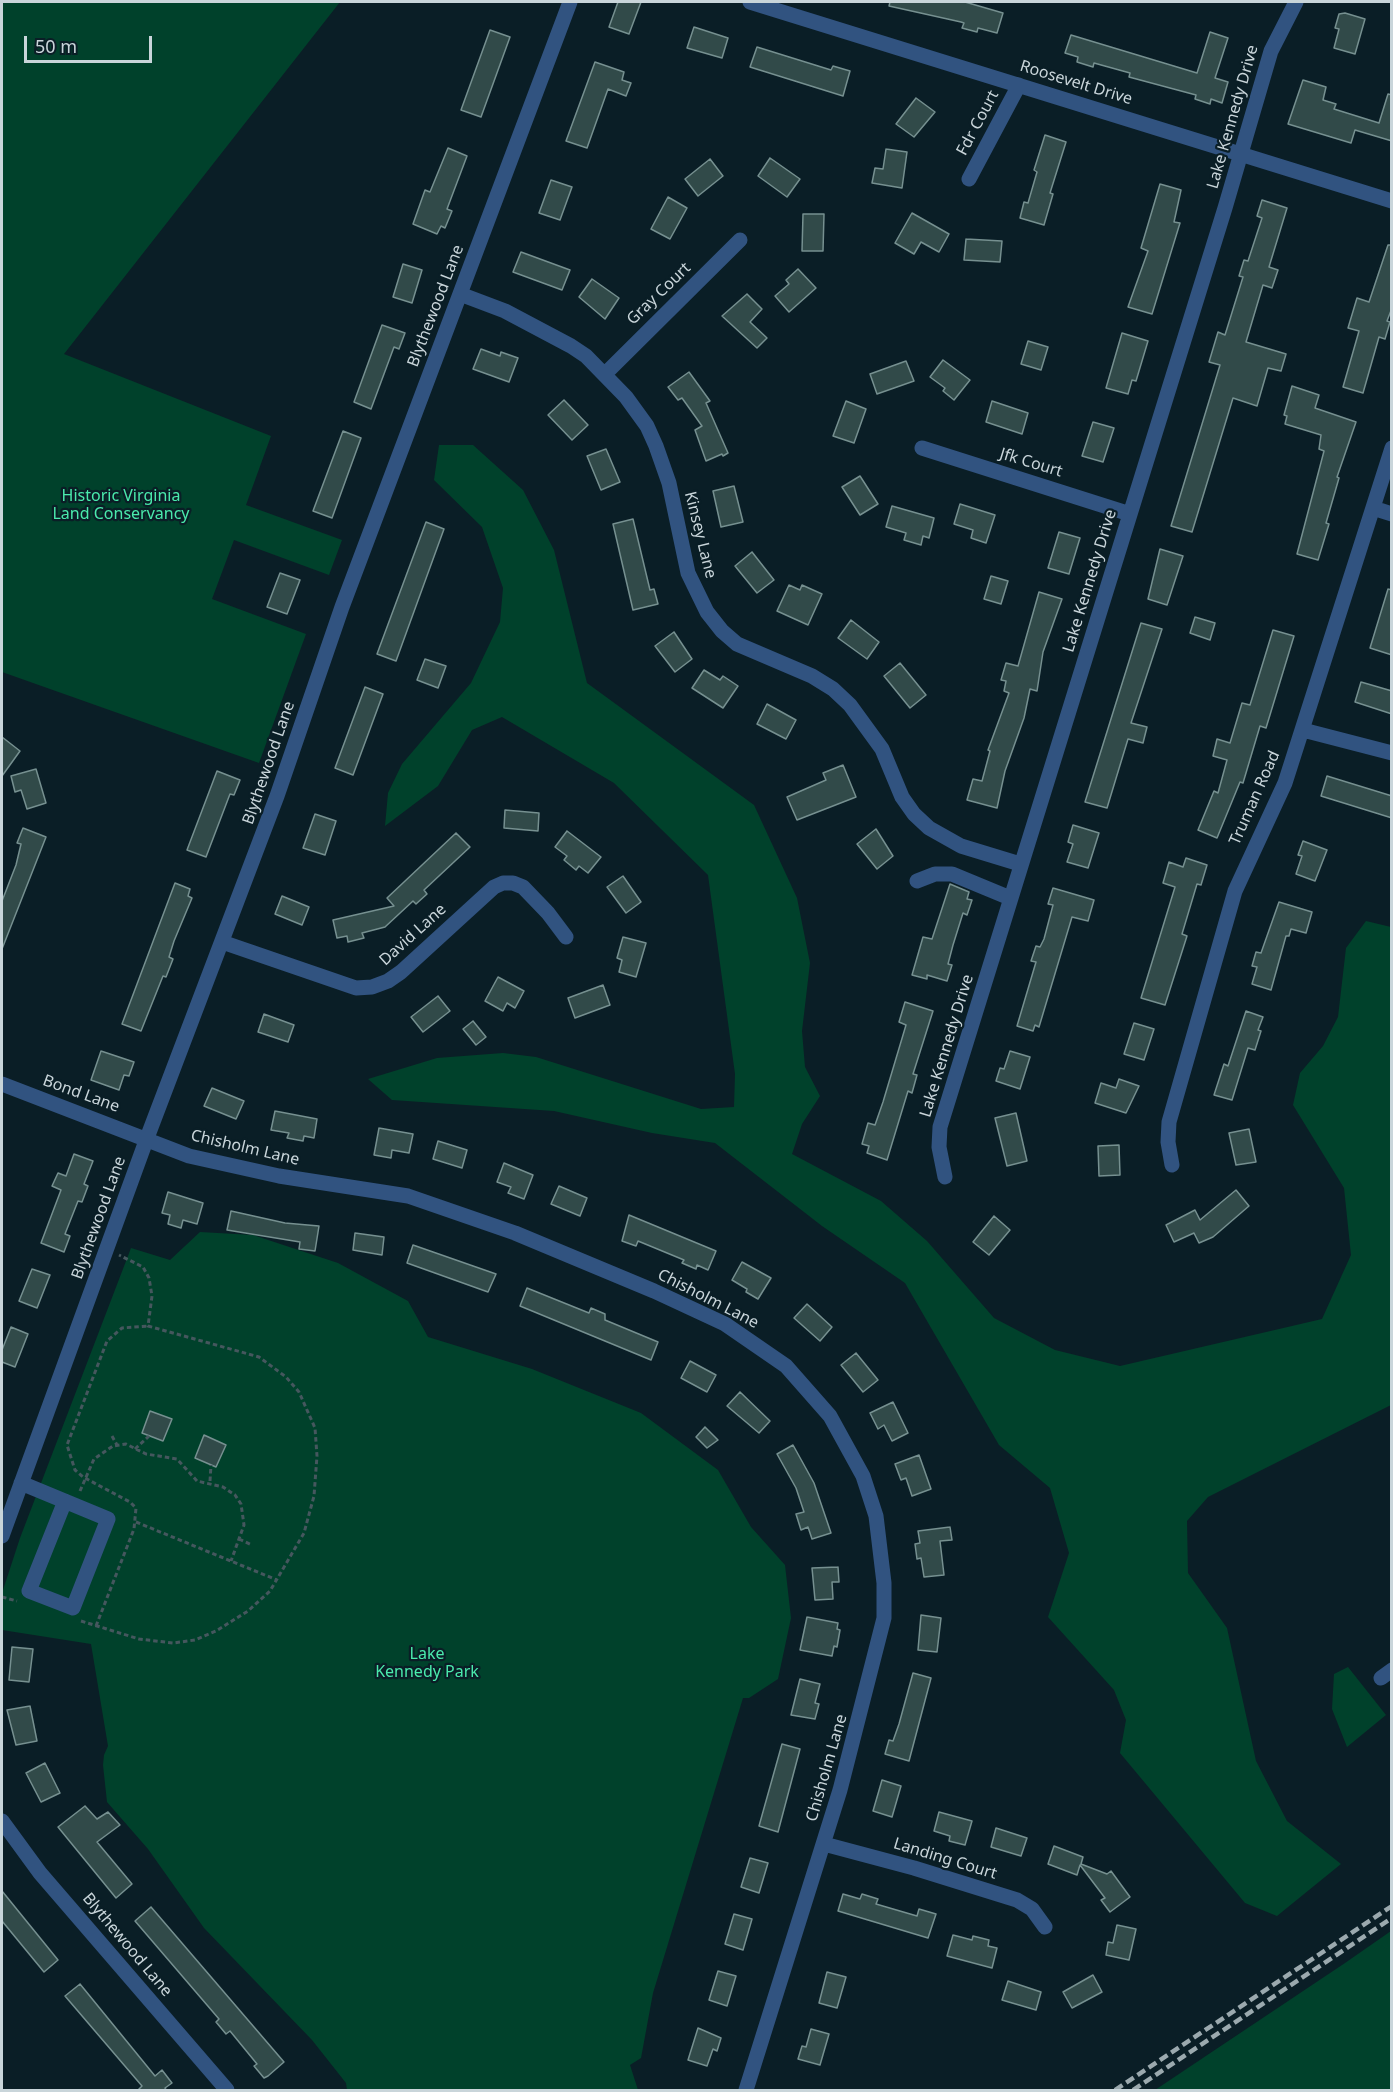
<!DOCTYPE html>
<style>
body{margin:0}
#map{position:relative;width:1393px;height:2092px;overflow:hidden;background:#0a1e26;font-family:"Noto Sans",sans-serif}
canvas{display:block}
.frame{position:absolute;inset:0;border:3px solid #c9d5da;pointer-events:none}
.scale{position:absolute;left:24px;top:36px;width:128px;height:27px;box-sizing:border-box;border:3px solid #c9d5da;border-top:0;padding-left:8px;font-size:18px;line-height:21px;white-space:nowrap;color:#c9d5da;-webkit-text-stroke:4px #0a1e26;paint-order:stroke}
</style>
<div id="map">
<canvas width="1393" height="2092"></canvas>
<div class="frame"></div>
<div class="scale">50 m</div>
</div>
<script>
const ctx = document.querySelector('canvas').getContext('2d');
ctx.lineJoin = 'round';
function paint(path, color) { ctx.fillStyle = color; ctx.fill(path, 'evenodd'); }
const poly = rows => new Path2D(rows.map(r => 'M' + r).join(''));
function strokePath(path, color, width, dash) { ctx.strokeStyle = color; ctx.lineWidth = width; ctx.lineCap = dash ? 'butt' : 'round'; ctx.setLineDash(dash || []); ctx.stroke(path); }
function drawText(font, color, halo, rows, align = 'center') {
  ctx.font = font + ' "Noto Sans",sans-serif'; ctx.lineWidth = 4.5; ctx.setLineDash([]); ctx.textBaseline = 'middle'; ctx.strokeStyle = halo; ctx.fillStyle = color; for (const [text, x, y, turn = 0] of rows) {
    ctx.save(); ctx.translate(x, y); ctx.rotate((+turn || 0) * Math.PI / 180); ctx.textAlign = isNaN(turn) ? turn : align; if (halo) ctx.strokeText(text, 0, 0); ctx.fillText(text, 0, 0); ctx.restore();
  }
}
const green = poly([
 [2,2,340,2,64,354,271,436,246,505,342,540,329,575,234,540,212,599,306,634,259,763,2,672],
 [439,445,473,445,523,490,554,550,587,683,754,805,797,898,810,963,802,1031,805,1067,820,1096,802,1124,792,1154,881,1201,927,1241,994,1318,1055,1350,1120,1366,1322,1319,1351,1255,1344,1188,1293,1105,1300,1073,1323,1046,1338,1017,1346,948,1366,921,1391,927,1391,1405,1208,1497,1187,1521,1188,1573,1227,1628,1256,1761,1287,1821,1341,1864,1277,1916,1245,1903,1120,1753,1126,1720,1114,1690,1048,1617,1069,1553,1050,1488,999,1445,905,1283,822,1226,715,1143,652,1133,554,1111,392,1100,368,1079,437,1058,503,1053,536,1057,701,1109,734,1107,735,1074,708,875,614,783,502,717,472,730,438,786,385,826,388,793,402,764,471,683,500,622,503,588,482,527,434,480],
 [200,1232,253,1235,338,1263,408,1301,428,1337,532,1369,641,1413,718,1470,751,1527,785,1565,791,1618,778,1679,749,1698,743,1698,653,1993,641,2058,630,2065,638,2090,347,2090,346,2083,312,2040,204,1928,148,1849,107,1802,103,1765,104,1755,108,1746,91,1644,2,1630,2,1593,20,1538,131,1248,170,1260],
 [1348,1667,1386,1715,1347,1747,1332,1709,1334,1674],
 [1391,1931,1391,2090,1155,2090,1345,1963]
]);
const building = poly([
 [618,2,641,2,629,34,609,27,618,2],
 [890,2,965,2,1003,13,997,33,978,28,977,32,962,28,964,23,961,22,889,6,890,2],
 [1345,13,1365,19,1355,54,1334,48,1339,29,1335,28,1339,14,1345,13],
 [694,27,728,38,722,58,687,48,694,27],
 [490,30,510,37,481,117,461,110,490,30],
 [1210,32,1228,38,1215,78,1228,82,1222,103,1211,99,1210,104,1195,99,1196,95,1129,77,1130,73,1094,63,1093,67,1077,62,1078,57,1065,53,1071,35,1197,73,1210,32],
 [757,47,831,70,833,66,850,71,843,96,750,67,757,47],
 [595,62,624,72,622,80,631,83,626,96,608,89,587,148,566,141,595,62],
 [1303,80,1326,87,1323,100,1336,104,1334,109,1379,123,1388,94,1392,95,1392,141,1355,130,1351,143,1288,124,1303,80],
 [916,98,935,112,914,137,896,124,916,98],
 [1045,135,1066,142,1050,193,1053,194,1044,225,1020,218,1024,202,1028,203,1037,172,1034,170,1045,135],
 [448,148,467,156,447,209,452,211,445,228,441,226,437,234,413,224,425,190,430,192,448,148],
 [886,149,907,152,902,188,872,183,875,168,883,169,886,149],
 [770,158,800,179,787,197,758,176,770,158],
 [710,159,723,176,698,196,685,179,710,159],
 [551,180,572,187,560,220,539,213,551,180],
 [1160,184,1181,190,1174,222,1180,223,1152,314,1128,307,1148,251,1141,248,1160,184],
 [668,197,687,208,670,239,651,229,668,197],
 [1262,200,1287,208,1269,267,1278,270,1272,288,1263,285,1246,342,1286,354,1281,371,1268,368,1257,406,1233,398,1192,532,1171,526,1220,365,1209,362,1218,332,1225,335,1243,277,1239,276,1244,260,1248,261,1262,218,1257,216,1262,200],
 [912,213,949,234,939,252,921,242,914,254,895,243,912,213],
 [803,214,824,214,823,251,802,251,803,214],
 [966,239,1002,241,1000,262,964,260,966,239],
 [1388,245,1392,245,1392,308,1387,321,1390,322,1385,339,1379,337,1363,393,1343,387,1359,331,1348,328,1357,298,1369,302,1388,245],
 [521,252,570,270,562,290,513,272,521,252],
 [403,264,422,270,412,303,393,297,403,264],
 [798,269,816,288,789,312,775,296,789,284,786,280,798,269],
 [592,279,619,298,605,319,579,297,592,279],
 [747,294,762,309,750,322,767,338,757,348,722,316,747,294],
 [382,325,405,333,399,349,394,347,371,409,354,402,382,325],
 [1122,333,1148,341,1136,381,1132,380,1128,394,1106,388,1122,333],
 [1028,341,1048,347,1041,370,1021,364,1028,341],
 [481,349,500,356,501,352,518,358,509,382,473,369,481,349],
 [943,360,970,380,954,400,943,391,945,388,930,377,943,360],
 [906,361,914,381,877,394,870,374,906,361],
 [689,372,710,401,706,403,728,453,723,456,722,454,706,461,695,430,702,426,682,398,678,400,668,387,689,372],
 [1292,386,1319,395,1315,408,1356,422,1337,477,1339,478,1326,523,1329,524,1318,560,1297,554,1324,451,1319,449,1321,435,1285,424,1287,416,1284,415,1292,386],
 [564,400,588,425,572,440,548,415,564,400],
 [846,401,866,409,854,443,833,436,846,401],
 [992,401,1028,413,1022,434,986,422,992,401],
 [1093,422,1114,428,1103,462,1082,456,1093,422],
 [343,431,361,438,332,518,313,511,343,431],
 [606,449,620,482,601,490,587,456,606,449],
 [860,476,878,504,860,515,842,487,860,476],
 [734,486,743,522,721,527,713,491,734,486],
 [960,504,995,515,986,543,971,538,973,530,954,524,960,504],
 [892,506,934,518,929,538,923,536,921,545,904,540,906,533,886,527,892,506],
 [633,519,650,590,654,589,658,604,633,610,613,524,633,519],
 [426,522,444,529,396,661,377,654,426,522],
 [1059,532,1080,538,1069,574,1048,568,1059,532],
 [1160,549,1183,556,1167,605,1148,599,1160,549],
 [752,552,774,580,757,593,735,566,752,552],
 [280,573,300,580,287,614,267,607,280,573],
 [991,576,1008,581,1001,604,984,599,991,576],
 [789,585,800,590,802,585,822,594,808,625,777,611,789,585],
 [1388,589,1392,590,1392,655,1370,648,1388,589],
 [1039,592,1062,599,1043,652,1037,691,1030,689,1024,718,1005,771,997,808,967,800,973,779,982,781,990,751,988,750,1009,693,1004,691,1006,681,1001,680,1006,663,1018,666,1039,592],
 [1195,617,1215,623,1210,640,1190,633,1195,617],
 [851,620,879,642,867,659,838,638,851,620],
 [1141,623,1162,629,1131,723,1147,727,1143,743,1128,739,1107,808,1085,802,1141,623],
 [1273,630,1294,636,1266,728,1260,726,1243,783,1240,782,1217,838,1198,830,1214,791,1218,793,1227,760,1213,756,1217,739,1230,743,1242,703,1250,705,1273,630],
 [674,632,692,659,675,672,655,646,674,632],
 [425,659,446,666,438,688,417,680,425,659],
 [900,663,926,695,910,708,884,676,900,663],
 [704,670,720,680,723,676,738,686,723,708,692,688,704,670],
 [1361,682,1392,691,1392,714,1355,702,1361,682],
 [365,687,383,694,353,775,335,768,365,687],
 [767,704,796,720,786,739,757,724,767,704],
 [2,737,20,751,2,776,2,737],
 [843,765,856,797,797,820,787,797,826,780,823,773,843,765],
 [36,769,46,803,27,809,21,790,15,792,11,776,36,769],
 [217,771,240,780,234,795,230,794,206,857,187,850,217,771],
 [1327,776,1392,796,1392,818,1321,796,1327,776],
 [505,810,539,813,538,831,504,828,505,810],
 [315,814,336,821,325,855,303,848,315,814],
 [1073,825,1099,833,1088,868,1067,862,1073,844,1068,842,1073,825],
 [23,828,46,837,2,949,2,901,16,865,21,844,17,843,23,828],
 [876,829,893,856,877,869,857,844,876,829],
 [567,831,601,857,588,873,579,866,576,870,564,860,567,856,555,847,567,831],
 [456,833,470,847,424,890,427,894,416,904,413,901,385,927,362,933,364,938,348,942,347,936,337,938,333,920,394,906,387,898,456,833],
 [1303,841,1327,850,1315,881,1296,874,1302,856,1298,855,1303,841],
 [1186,858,1207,865,1201,885,1197,884,1182,934,1187,936,1165,1005,1141,998,1175,887,1163,883,1169,862,1183,867,1186,858],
 [623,876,641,902,626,913,607,887,623,876],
 [175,883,190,889,188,896,192,898,174,941,169,957,173,959,166,977,163,976,141,1031,122,1024,175,883],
 [950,884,969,892,967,899,972,900,967,915,963,913,953,945,948,964,952,965,947,981,927,975,927,979,912,975,923,937,932,939,950,884],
 [1053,888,1094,900,1088,921,1072,917,1039,1027,1035,1025,1033,1031,1017,1026,1036,962,1031,961,1036,946,1040,947,1044,939,1053,905,1048,904,1053,888],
 [282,896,309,907,302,925,275,914,282,896],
 [1279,902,1312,912,1306,933,1291,929,1289,936,1286,936,1271,990,1252,984,1257,967,1252,966,1256,952,1261,953,1279,902],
 [623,937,646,943,636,977,619,972,622,960,617,958,623,937],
 [498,977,524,991,515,1008,507,1003,503,1011,485,1001,498,977],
 [603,985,610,1005,575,1018,568,998,603,985],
 [438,996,450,1011,423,1032,411,1017,438,996],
 [905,1002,933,1011,913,1074,917,1075,912,1093,908,1091,887,1160,867,1153,869,1146,862,1144,868,1123,875,1125,883,1102,906,1025,899,1022,905,1002],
 [1246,1011,1263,1017,1258,1030,1261,1031,1255,1050,1248,1048,1232,1100,1214,1095,1224,1064,1228,1066,1246,1011],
 [264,1014,294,1025,288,1042,258,1032,264,1014],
 [473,1021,486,1037,476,1045,463,1029,473,1021],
 [1134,1023,1154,1029,1144,1060,1124,1054,1134,1023],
 [101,1051,134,1062,129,1076,124,1075,119,1090,91,1080,101,1051],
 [1010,1051,1030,1057,1020,1089,996,1081,1000,1068,1004,1069,1010,1051],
 [1119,1079,1139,1086,1126,1113,1095,1103,1101,1083,1116,1088,1119,1079],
 [212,1088,244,1101,236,1119,204,1106,212,1088],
 [275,1111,317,1119,314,1138,304,1136,303,1141,287,1138,289,1133,271,1130,275,1111],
 [1016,1113,1027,1161,1007,1166,995,1118,1016,1113],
 [379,1128,413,1134,409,1153,392,1150,391,1158,374,1155,379,1128],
 [1249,1129,1256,1162,1236,1165,1229,1133,1249,1129],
 [438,1141,467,1150,462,1168,433,1159,438,1141],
 [1119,1145,1120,1175,1099,1176,1098,1146,1119,1145],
 [74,1154,93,1161,84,1184,88,1186,82,1202,78,1201,65,1234,70,1236,64,1252,41,1243,61,1190,52,1186,58,1173,66,1176,74,1154],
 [504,1163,533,1175,524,1199,508,1193,511,1187,497,1182,504,1163],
 [559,1186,587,1198,580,1216,551,1204,559,1186],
 [1236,1190,1249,1206,1213,1237,1199,1243,1194,1233,1174,1242,1166,1225,1195,1210,1200,1220,1236,1190],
 [168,1192,203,1203,197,1224,183,1220,181,1228,168,1224,170,1215,162,1213,168,1192],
 [231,1211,285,1223,319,1226,315,1251,299,1249,300,1242,227,1230,231,1211],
 [629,1215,716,1251,708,1270,697,1265,696,1269,682,1263,684,1260,638,1241,636,1246,622,1241,629,1215],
 [994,1216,1010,1230,989,1255,973,1242,994,1216],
 [355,1233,384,1237,382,1255,353,1250,355,1233],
 [413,1245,496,1274,488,1292,407,1263,413,1245],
 [742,1262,771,1278,758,1299,746,1292,747,1289,732,1280,742,1262],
 [32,1269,50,1275,37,1308,19,1301,32,1269],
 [527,1288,589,1313,591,1308,605,1314,605,1320,658,1342,651,1360,520,1306,527,1288],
 [807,1304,832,1327,820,1341,794,1318,807,1304],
 [11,1327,28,1334,15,1367,2,1362,2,1350,11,1327],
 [856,1353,878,1380,863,1392,841,1365,856,1353],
 [690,1361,716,1375,707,1392,681,1378,690,1361],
 [740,1392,770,1421,759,1433,727,1406,740,1392],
 [893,1402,908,1433,892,1441,884,1425,878,1429,870,1413,893,1402],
 [150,1411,172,1419,163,1441,142,1433,150,1411],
 [705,1427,718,1440,707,1448,696,1437,705,1427],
 [204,1435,226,1445,216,1467,195,1458,204,1435],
 [793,1445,814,1483,831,1533,812,1539,808,1527,801,1530,796,1514,804,1512,796,1488,777,1454,793,1445],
 [919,1455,931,1489,912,1496,906,1478,901,1480,895,1464,919,1455],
 [950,1527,952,1540,940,1541,944,1575,924,1577,921,1558,917,1559,915,1544,920,1543,918,1531,950,1527],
 [838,1567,839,1582,832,1582,833,1599,815,1600,812,1568,838,1567],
 [921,1615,941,1618,937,1652,918,1650,921,1615],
 [807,1617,838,1623,837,1629,840,1630,837,1647,834,1646,832,1656,800,1650,807,1617],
 [12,1647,33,1649,29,1682,9,1680,12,1647],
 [913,1673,931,1678,909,1761,885,1754,889,1740,893,1741,899,1724,913,1673],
 [800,1679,820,1684,815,1703,819,1704,815,1719,791,1715,800,1679],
 [30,1706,37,1741,16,1745,7,1710,30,1706],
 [782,1744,800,1749,778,1832,759,1826,782,1744],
 [45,1763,60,1793,41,1802,26,1773,45,1763],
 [882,1780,901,1786,892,1817,873,1811,882,1780],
 [85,1806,97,1819,108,1812,120,1825,97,1842,132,1884,116,1898,58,1827,85,1806],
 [939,1812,972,1821,965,1845,949,1841,950,1836,934,1831,939,1812],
 [996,1828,1027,1838,1021,1856,991,1847,996,1828],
 [1054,1846,1083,1857,1081,1864,1107,1874,1111,1871,1130,1897,1110,1912,1101,1900,1105,1898,1080,1865,1077,1875,1048,1864,1054,1846],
 [750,1858,768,1863,759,1893,741,1887,750,1858],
 [2,1891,58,1960,44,1972,2,1921,2,1891],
 [843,1894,860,1899,862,1894,878,1899,876,1904,917,1916,919,1909,936,1914,928,1938,838,1911,843,1894],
 [151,1907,284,2062,268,2076,264,2078,254,2066,257,2064,230,2031,226,2034,216,2022,219,2019,135,1921,151,1907],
 [734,1914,752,1919,743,1950,725,1944,734,1914],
 [1117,1925,1136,1929,1129,1960,1106,1955,1108,1942,1113,1943,1117,1925],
 [953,1935,972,1940,973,1936,989,1940,988,1946,997,1948,992,1968,947,1956,953,1935],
 [718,1971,736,1976,727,2006,709,2000,718,1971],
 [827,1972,846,1977,837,2008,819,2003,827,1972],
 [1093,1975,1102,1992,1072,2008,1063,1992,1093,1975],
 [1008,1981,1041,1992,1036,2010,1002,2000,1008,1981],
 [80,1984,155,2076,162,2070,172,2083,165,2088,167,2091,137,2091,142,2086,65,1996,80,1984],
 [698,2028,721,2038,717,2051,713,2049,707,2066,688,2060,698,2028],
 [811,2029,829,2034,820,2065,798,2059,802,2046,806,2047,811,2029]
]);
const path = poly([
 [112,1436,117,1445],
 [135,1449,149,1436],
 [210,1481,211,1465],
 [80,1491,94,1459,113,1446,126,1444,146,1454,177,1459,197,1481,223,1487,235,1495,241,1504,244,1525,231,1561],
 [136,1522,277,1580],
 [239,1539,252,1545],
 [2,1597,17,1601],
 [81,1621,139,1639,173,1643,195,1640,216,1631,248,1611,270,1591,304,1533,314,1496,317,1456,315,1428,299,1392,286,1377,259,1357,148,1326,152,1296,149,1278,143,1267,119,1255],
 [96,1626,134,1529,136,1508,130,1502,83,1477,75,1470,67,1445,107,1341,122,1328,148,1326]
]);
const minor = poly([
 [750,2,1392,201],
 [969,179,1019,85],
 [460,294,505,311,571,346,586,356,626,397,647,426,656,446,669,483,688,573,707,612,722,631,737,644,812,676,833,689,850,705,882,749,902,797,914,814,929,828,961,846,1020,864],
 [605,374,740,240],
 [922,448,1130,514],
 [1373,508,1392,514],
 [1303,730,1392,753],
 [917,881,935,874,952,874,1010,898],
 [222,942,356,988,372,987,388,981,401,972,494,887,503,883,513,883,523,887,548,913,566,937],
 [2,1084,189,1156,279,1176,408,1196,515,1233,654,1291,725,1324,786,1366,830,1416,863,1476,876,1516,884,1583,884,1618,840,1790,746,2090],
 [1172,1165,1168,1142,1169,1122,1235,891,1285,783,1392,448],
 [945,1177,939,1147,940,1127,1225,208,1271,51,1296,2],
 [21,1483,108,1519,73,1608,29,1591,65,1501],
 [2,1536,147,1138,277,796,342,607,570,2],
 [1381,1678,1392,1670],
 [2,1821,40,1873,227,2090],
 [824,1844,914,1868,1017,1900,1032,1909,1045,1927]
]);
const rail = poly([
 [1115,2090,1392,1906],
 [1133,2090,1392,1918]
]);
const streetNames = [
 ["Roosevelt Drive",1076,83,17],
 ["Lake Kennedy Drive",1233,117,-74],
 ["Fdr Court",978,123,-62],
 ["Gray Court",659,294,-44],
 ["Blythewood Lane",436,306,-69],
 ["Jfk Court",1031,463,17],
 ["Kinsey Lane",700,535,76],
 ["Lake Kennedy Drive",1090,581,-73],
 ["Blythewood Lane",269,763,-71],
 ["Truman Road",1255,798,-66],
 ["David Lane",413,935,-42],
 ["Lake Kennedy Drive",947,1046,-73],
 ["Bond Lane",81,1094,20],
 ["Chisholm Lane",245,1148,13],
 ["Blythewood Lane",99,1218,-70],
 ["Chisholm Lane",708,1299,27],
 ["Chisholm Lane",827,1768,-74],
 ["Landing Court",945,1859,17],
 ["Blythewood Lane",127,1945,50]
];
const parkNames = [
 ["Historic Virginia",121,496],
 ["Land Conservancy",121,514],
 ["Lake",427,1654],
 ["Kennedy Park",427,1672]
];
paint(green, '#00412b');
paint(building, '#314a49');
strokePath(building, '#769090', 1.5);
strokePath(path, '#45575e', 3, [4.5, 3]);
strokePath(minor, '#315380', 15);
strokePath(rail, '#9ba9ae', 4.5, [9, 4.5]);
drawText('16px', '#c9d5da', '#0a1e26', streetNames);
drawText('16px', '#4aeaac', '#0a1e26', parkNames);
</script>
